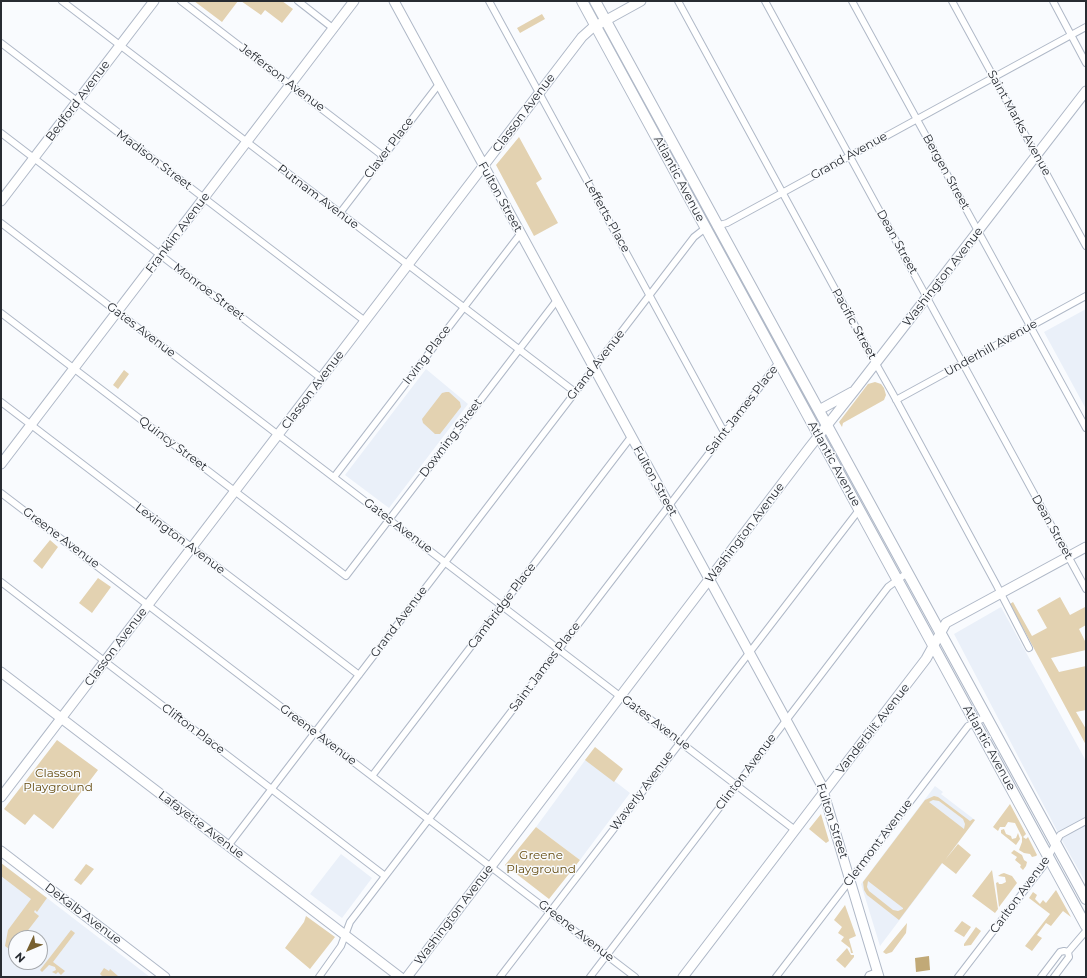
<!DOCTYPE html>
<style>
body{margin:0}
#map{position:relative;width:1087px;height:978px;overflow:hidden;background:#f9fbfe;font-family:Montserrat,sans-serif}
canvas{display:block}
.frame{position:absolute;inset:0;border:2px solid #282c32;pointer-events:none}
.north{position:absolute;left:8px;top:930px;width:40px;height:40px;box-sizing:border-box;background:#f9fbfe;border:1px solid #a5a8ac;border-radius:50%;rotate:226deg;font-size:11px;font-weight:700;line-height:16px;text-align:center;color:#282c32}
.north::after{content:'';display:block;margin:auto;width:14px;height:18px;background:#776030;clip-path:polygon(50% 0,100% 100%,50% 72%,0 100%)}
</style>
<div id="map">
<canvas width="1087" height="978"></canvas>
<div class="frame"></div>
<div class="north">N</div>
</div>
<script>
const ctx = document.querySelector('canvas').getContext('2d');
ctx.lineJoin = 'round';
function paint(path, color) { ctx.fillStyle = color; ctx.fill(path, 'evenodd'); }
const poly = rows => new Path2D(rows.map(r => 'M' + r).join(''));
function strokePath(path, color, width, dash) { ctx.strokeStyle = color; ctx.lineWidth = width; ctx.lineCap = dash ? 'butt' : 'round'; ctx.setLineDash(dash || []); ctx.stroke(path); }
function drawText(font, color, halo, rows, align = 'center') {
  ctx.font = font + ' Montserrat,sans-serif'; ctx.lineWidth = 3; ctx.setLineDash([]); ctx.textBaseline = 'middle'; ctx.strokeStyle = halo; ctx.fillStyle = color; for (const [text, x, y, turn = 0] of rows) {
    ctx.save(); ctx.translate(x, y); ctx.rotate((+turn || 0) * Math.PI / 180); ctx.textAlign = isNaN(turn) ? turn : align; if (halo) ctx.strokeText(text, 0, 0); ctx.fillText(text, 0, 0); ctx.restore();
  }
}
const built = poly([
 [1086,309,1086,409,1044,332],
 [426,369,468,404,389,508,345,475],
 [1001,607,1086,761,1086,883,1064,844,954,634],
 [586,759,630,793,580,860,536,827],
 [935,786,943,792,941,794,975,820,880,946,861,884],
 [341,854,372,878,342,918,310,894],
 [1,863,47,898,150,977,1,977],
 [16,938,40,938,40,962,16,962]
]);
const green = poly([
 [194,1,238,1,222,22],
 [241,1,282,1,293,9,282,23,265,10,261,15],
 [542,14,545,19,520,33,517,28],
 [519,137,542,179,536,183,558,223,534,236,496,165],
 [124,370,129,374,118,389,113,385],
 [875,382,881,384,884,388,886,395,884,400,843,423,842,427,839,422,868,384],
 [446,392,449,392,460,402,461,407,440,434,435,434,423,423,422,419,442,393],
 [50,540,58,547,42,569,33,561],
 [98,578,111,587,92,613,79,603],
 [1060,597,1070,615,1085,607,1086,609,1086,625,1079,629,1086,643,1086,650,1051,658,1059,672,1086,666,1086,710,1076,712,1086,729,1086,745,1010,604,1013,602,1032,636,1047,628,1037,610],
 [57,740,98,770,53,829,34,814,25,825,4,809],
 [595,747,623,769,614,782,585,760],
 [934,796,938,797,970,821,973,819,975,820,945,860,958,844,971,855,956,874,942,863,899,920,867,895,864,890,863,882,925,800],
 [933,800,939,801,963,819,965,824,964,829,929,802],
 [868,881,903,908,903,909,898,911,893,910,869,891,867,887],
 [1010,804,1026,834,1023,837,1026,839,1028,837,1037,855,1036,856,1032,857,1030,854,1024,853,1019,850,1022,842,1022,837,1015,823,1008,822,1005,827,1000,827,998,831,993,827],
 [821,814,829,841,826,843,809,829],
 [536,827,580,860,549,899,505,865],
 [1004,829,1006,834,1011,836,1012,839,1016,838,1018,833,1020,839,1016,845,1001,833,1001,830],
 [1014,850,1022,855,1024,860,1027,862,1026,866,1023,870,1020,867,1021,865,1015,860,1017,857,1011,853],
 [1,863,47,898,37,912,35,910,34,912,39,916,22,938,16,938,16,946,12,951,5,946,8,930,31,899,1,876],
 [86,864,94,869,81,885,74,880],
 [992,870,998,909,995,913,972,896],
 [1004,873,1012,876,1017,883,999,907,996,883,998,882,999,884,1002,884,1006,882,1005,877,998,876,1001,874],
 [1056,890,1071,917,1063,911,1051,926,1046,923,1037,935,1042,938,1032,951,1025,946,1050,914,1029,898,1033,892,1037,895,1035,899,1040,904,1043,900,1046,903],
 [845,905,856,936,849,939,853,953,851,953,850,948,841,941,844,937,838,933,842,927,834,920],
 [306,916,335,937,310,969,285,948,304,922],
 [962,921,971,927,964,937,954,931],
 [907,923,906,933,892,952,886,954,883,952],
 [976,927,981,931,971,945,964,946,964,944],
 [71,930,75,933,53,962,65,971,61,975,58,972,56,974,52,972,56,970,55,967,49,965,42,972,40,970],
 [847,948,851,955,854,955,854,957,845,968,836,960],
 [104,968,109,971,110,969,118,976,118,977,103,977,100,974]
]);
const water = poly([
 [929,956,930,970,916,972,915,958]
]);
const street = poly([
 [62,1,575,392],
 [181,1,383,156],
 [298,1,334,29],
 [489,1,724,432],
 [678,1,871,355,893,394,996,584,1029,648],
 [765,1,1086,589],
 [852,1,1086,428],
 [952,1,1086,246],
 [1053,1,1086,63],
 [1,43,365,321],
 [1,133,321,378],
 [340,213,439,84],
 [1,223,795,830],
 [716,226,727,223,1086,27],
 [1,313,346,576,557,300],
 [896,400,1086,296],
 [1,402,359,675],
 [334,477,521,233],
 [1,493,635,977],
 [1,582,385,876],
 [372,776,631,437],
 [228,846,694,237,703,230,708,229],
 [319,977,341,946,350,922,779,362],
 [500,977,859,510],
 [590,977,888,587,907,573],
 [776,977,968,726,986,717],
 [868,977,869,975,877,972],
 [958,977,1044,865,1060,835,1086,821],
 [1041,977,1060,952,1064,951,1068,952],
 [1054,977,1069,957,1068,952,1086,931]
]);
const secondary = poly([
 [394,1,821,784,879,977],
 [1,201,154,1],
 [819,410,852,392],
 [1,464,354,1],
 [1,672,400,977],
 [1,797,582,37,592,28,641,1],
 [1,851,165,977],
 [407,977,809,448,855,390,1086,91],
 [683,977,818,800,926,659,946,623,1086,547]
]);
const primary = poly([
 [582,1,1086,926],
 [595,1,1086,899]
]);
const streetNames = [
 ["Jefferson Avenue",282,78,37],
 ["Bedford Avenue",78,101,-53],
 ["Classon Avenue",524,113,-53],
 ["Saint Marks Avenue",1019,123,61],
 ["Claver Place",389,148,-53],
 ["Grand Avenue",849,156,-29],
 ["Madison Street",154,160,37],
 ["Bergen Street",946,172,61],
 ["Atlantic Avenue",679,179,62],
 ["Putnam Avenue",318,197,37],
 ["Fulton Street",500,197,61],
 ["Lefferts Place",607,216,61],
 ["Franklin Avenue",178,233,-53],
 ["Dean Street",897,242,61],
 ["Washington Avenue",943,277,-52],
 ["Monroe Street",209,292,37],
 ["Pacific Street",854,324,61],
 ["Gates Avenue",141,330,37],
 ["Underhill Avenue",991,348,-29],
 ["Irving Place",427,355,-53],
 ["Grand Avenue",596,365,-52],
 ["Classon Avenue",313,390,-53],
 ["Saint James Place",742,410,-52],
 ["Downing Street",451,438,-53],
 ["Quincy Street",173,444,37],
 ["Atlantic Avenue",834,464,61],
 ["Fulton Street",655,481,61],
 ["Gates Avenue",398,526,37],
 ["Dean Street",1052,527,61],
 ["Washington Avenue",745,533,-53],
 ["Greene Avenue",61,538,37],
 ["Lexington Avenue",180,539,37],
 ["Cambridge Place",502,606,-53],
 ["Grand Avenue",399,622,-53],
 ["Classon Avenue",116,647,-53],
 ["Saint James Place",545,667,-53],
 ["Gates Avenue",656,723,37],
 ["Clifton Place",193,729,37],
 ["Vanderbilt Avenue",873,729,-52],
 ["Greene Avenue",318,735,37],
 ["Atlantic Avenue",989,748,61],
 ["Clinton Avenue",746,772,-53],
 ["Waverly Avenue",642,791,-53],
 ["Fulton Street",832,821,72],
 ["Lafayette Avenue",201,825,37],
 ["Clermont Avenue",878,843,-53],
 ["Carlton Avenue",1020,895,-54],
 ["DeKalb Avenue",83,914,37],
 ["Washington Avenue",454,915,-53],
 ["Greene Avenue",576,931,38]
];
const parkNames = [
 ["Classon",58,773],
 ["Playground",58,787],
 ["Greene",541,855],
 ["Playground",541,869]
];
paint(built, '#eaf0f9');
paint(green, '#e3d2b1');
paint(water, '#c1a977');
strokePath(street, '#afb8c7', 8);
strokePath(secondary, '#afb8c7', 11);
strokePath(primary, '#afb8c7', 12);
strokePath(street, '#fff', 6);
strokePath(secondary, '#fff', 9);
strokePath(primary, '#fff', 10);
drawText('12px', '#282c32', '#f9fbfe', streetNames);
drawText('12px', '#664d11', '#f9fbfe', parkNames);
</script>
